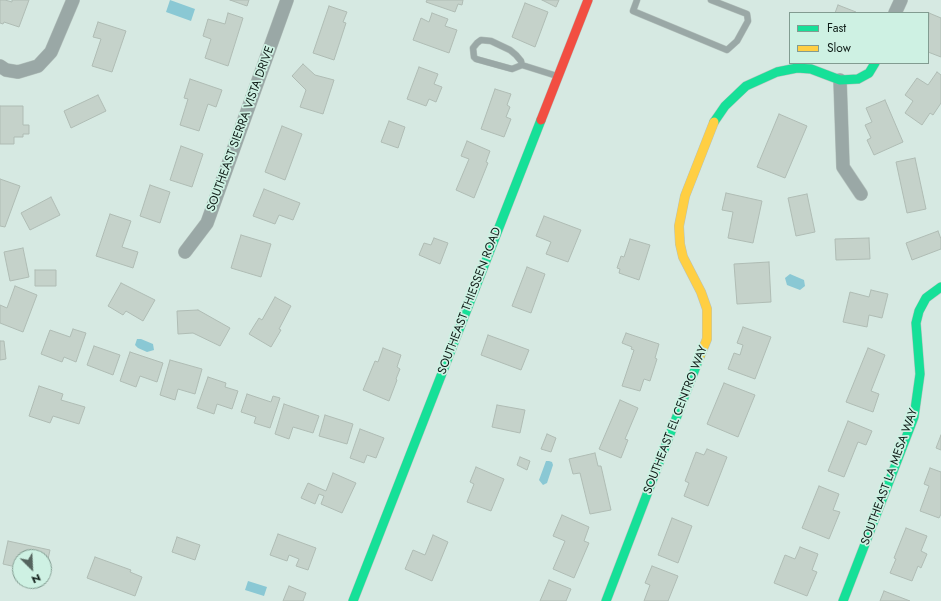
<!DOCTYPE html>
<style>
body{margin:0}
#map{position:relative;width:941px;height:601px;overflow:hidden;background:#d6e9e2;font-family:Jost,sans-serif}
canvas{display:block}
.legend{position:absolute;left:789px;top:12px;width:140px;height:52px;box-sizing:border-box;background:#cef1e3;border:1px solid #829c91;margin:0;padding:5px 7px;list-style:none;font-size:12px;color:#0f1c17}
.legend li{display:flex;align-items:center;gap:8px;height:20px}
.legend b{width:20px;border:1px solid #829c91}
.north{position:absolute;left:12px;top:549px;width:40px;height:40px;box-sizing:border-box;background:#cef1e3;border:1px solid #829c91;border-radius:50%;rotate:156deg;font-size:11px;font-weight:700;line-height:16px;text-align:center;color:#0f1c17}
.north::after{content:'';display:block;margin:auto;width:14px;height:18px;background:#55645e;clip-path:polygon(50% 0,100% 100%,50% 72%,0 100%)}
</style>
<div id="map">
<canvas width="941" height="601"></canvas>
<ul class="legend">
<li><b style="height:5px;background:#16e098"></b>Fast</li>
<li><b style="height:5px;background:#ffcf43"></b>Slow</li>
</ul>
<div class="north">N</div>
</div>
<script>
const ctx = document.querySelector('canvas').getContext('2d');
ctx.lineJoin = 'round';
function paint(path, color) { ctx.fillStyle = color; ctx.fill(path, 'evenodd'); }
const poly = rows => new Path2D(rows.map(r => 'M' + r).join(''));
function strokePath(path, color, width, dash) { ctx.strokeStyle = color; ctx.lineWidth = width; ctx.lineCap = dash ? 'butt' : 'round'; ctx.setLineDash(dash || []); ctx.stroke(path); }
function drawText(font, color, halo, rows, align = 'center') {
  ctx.font = font + ' Jost,sans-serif'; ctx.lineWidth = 3.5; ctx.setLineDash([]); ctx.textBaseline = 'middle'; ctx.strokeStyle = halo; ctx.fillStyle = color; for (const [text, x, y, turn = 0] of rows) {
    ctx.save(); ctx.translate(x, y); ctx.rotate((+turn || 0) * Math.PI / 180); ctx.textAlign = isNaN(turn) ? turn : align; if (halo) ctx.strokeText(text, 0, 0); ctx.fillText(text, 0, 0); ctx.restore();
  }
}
const water = poly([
 [170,0,195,9,191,21,166,12],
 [790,274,804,280,805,286,800,290,787,285,785,278],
 [137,339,141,339,153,344,154,350,147,352,138,348,135,345],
 [546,461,549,461,552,462,553,465,547,483,543,485,539,480],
 [248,581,267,587,264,596,245,590]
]);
const building = poly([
 [0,0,5,0,12,2,12,0,29,0,19,27,4,22,3,24,0,23,0,0],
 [230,0,249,0,247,6,230,0],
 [427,0,463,0,462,5,458,4,455,12,426,2,427,0],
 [542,0,559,0,556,7,542,0],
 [525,3,548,12,535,47,512,37,525,3],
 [838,5,856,12,856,13,835,13,838,5],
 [329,6,347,12,343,22,346,23,334,60,313,53,329,6],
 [228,13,243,18,228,66,205,58,211,39,203,36,208,19,225,24,228,13],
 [432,13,448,19,445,26,457,30,449,53,413,40,421,18,429,22,432,13],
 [929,13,941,18,941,57,928,52,929,13],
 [98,22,126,31,112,72,92,66,101,39,93,37,98,22],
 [303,64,315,75,334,80,323,114,300,107,306,90,292,76,303,64],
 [419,67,438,74,434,84,442,87,436,102,429,99,426,106,407,99,419,67],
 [937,72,941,75,941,103,933,115,930,113,922,125,905,113,913,101,905,95,917,78,928,85,937,72],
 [190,79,222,90,216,107,208,104,199,131,180,125,188,99,184,98,190,79],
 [495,89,511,94,507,105,510,107,506,117,511,119,504,137,481,129,495,89],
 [98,95,106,111,71,128,64,111,98,95],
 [885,100,903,142,874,155,867,140,871,138,865,125,872,122,866,108,885,100],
 [0,106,23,106,23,125,29,125,29,134,23,134,23,137,14,137,14,144,0,144,0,106],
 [779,114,807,126,785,178,757,167,779,114],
 [389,121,405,127,398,148,381,142,389,121],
 [282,126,302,134,285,180,265,172,282,126],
 [467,141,490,151,486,162,488,163,474,198,456,190,469,159,461,156,467,141],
 [181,146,203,154,192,187,170,180,181,146],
 [915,158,926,209,907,213,896,162,915,158],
 [0,179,20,186,5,227,0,226,0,179],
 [150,185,170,192,160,223,140,216,150,185],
 [264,189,300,203,293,220,279,215,275,224,253,216,264,189],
 [726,193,762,201,753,243,728,238,733,212,722,210,726,193],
 [807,194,815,232,796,236,788,198,807,194],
 [51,197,60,215,30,230,21,213,51,197],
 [110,214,131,221,122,247,138,252,133,268,96,256,110,214],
 [544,216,581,230,568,262,546,254,551,242,536,236,544,216],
 [938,231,941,239,941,249,912,260,906,243,938,231],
 [241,235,271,244,261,277,231,268,241,235],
 [434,238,448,243,440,264,419,255,424,243,431,245,434,238],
 [869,238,870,259,836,260,835,239,869,238],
 [630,239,650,245,639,280,619,273,620,269,617,268,621,256,624,257,630,239],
 [23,248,29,277,10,281,4,252,23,248],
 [769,262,771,302,737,304,734,264,769,262],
 [527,267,545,274,531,313,512,306,527,267],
 [35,270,56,270,56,286,35,286,35,270],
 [121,283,155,300,143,321,126,311,123,315,108,306,121,283],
 [15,286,37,295,23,332,0,323,0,305,7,308,15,286],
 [871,290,888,294,882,318,869,315,867,327,843,322,850,292,869,297,871,290],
 [275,297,291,306,279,329,281,330,271,347,249,334,259,318,262,320,275,297],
 [198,310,230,328,220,346,193,333,178,334,177,311,198,310],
 [743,327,771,337,755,379,728,369,734,353,740,355,743,345,737,343,743,327],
 [73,329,86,333,76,362,64,357,62,362,41,354,50,330,70,337,73,329],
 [626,333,659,344,655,358,657,359,650,381,644,379,640,391,622,386,634,350,631,349,632,347,622,343,626,333],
 [488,335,529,350,521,370,481,355,488,335],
 [0,341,4,341,6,359,0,360,0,341],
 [94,346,120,355,113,375,87,365,94,346],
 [383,348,401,355,397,367,400,369,396,379,397,380,389,401,363,390,375,361,378,362,383,348],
 [868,348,885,355,871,391,879,394,873,412,846,402,868,348],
 [130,352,163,363,157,382,140,376,136,387,120,381,130,352],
 [170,360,202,369,195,394,178,389,175,400,160,395,170,360],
 [208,377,226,383,225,387,238,391,232,409,217,404,214,414,197,408,208,377],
 [724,383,755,395,738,437,707,424,724,383],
 [39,386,63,394,61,400,85,407,79,424,53,416,50,423,29,416,39,386],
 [247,394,271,402,273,396,280,398,270,428,254,423,256,417,241,412,247,394],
 [620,400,638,408,625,439,628,440,621,458,599,449,620,400],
 [284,404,319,416,313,433,293,427,289,439,275,434,284,404],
 [497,405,525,410,520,433,492,427,497,405],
 [325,415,353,424,347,444,319,436,325,415],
 [848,421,872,431,866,445,858,442,844,477,828,471,848,421],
 [360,429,384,438,376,458,367,455,364,463,350,458,360,429],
 [547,434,556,438,551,452,541,449,547,434],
 [941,435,941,450,936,448,941,435],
 [707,449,727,457,708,506,684,496,689,483,685,481,696,452,704,455,707,449],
 [595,453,598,466,601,466,611,510,590,514,580,473,573,474,569,459,595,453],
 [520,457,530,461,527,470,517,465,520,457],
 [476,467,504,479,491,511,467,502,474,484,470,482,476,467],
 [930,468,941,472,941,514,939,518,920,511,929,486,924,484,930,468],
 [333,473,356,483,342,513,321,504,324,496,319,494,315,504,301,498,308,483,326,491,333,473],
 [819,486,839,494,833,510,840,512,829,539,802,528,819,486],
 [562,515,589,527,584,541,589,543,574,578,553,569,565,541,553,536,562,515],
 [672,518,692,526,678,563,658,555,672,518],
 [906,528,927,536,921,551,927,554,921,568,918,566,912,581,890,573,896,559,894,558,906,528],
 [278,534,316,548,308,570,296,566,299,559,289,555,287,561,270,555,278,534],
 [433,535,448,542,432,581,405,569,413,550,425,555,433,535],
 [177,537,200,545,195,560,172,552,177,537],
 [8,541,50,550,44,578,44,557,20,557,20,574,15,573,16,567,3,564,8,541],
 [800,547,818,554,812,570,817,572,807,596,774,583,785,555,795,559,800,547],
 [95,557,131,570,130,572,142,577,135,596,87,578,95,557],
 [652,566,678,576,668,601,644,601,650,585,645,583,652,566],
 [549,580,571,589,566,601,540,601,549,580],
 [289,586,306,593,303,601,283,601,289,586],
 [884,591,910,601,880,601,884,591]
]);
const lane = poly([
 [637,0,633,11,727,50,737,41,748,21,747,14,711,0],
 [522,65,521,61,516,55,510,50,491,41,481,40,477,43,473,48,474,57,476,59,512,69,522,65,557,76]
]);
const street = poly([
 [895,13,901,0],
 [0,66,6,70,18,72,38,66,51,52,73,0],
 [840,80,843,167,861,194],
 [185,252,207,223,287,0]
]);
const fast = poly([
 [714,122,725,106,746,86,777,72,797,68,811,69,840,80,858,79,869,73,875,63],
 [353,601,541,120],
 [606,601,700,356],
 [843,601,914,417,920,374,916,323,919,311,926,298,941,287]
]);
const slow = poly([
 [700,356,707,339,707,309,701,292,683,257,680,244,679,226,685,196,714,122]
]);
const jam = poly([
 [541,120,588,0]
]);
const streetNames = [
 ["SOUTHEAST SIERRA VISTA DRIVE",241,129,-70],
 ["SOUTHEAST THIESSEN ROAD",470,301,-69],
 ["SOUTHEAST EL CENTRO WAY",676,420,-69],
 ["SOUTHEAST LA MESA WAY",890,477,-70]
];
paint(water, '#8ac8d4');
paint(building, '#c5d2ca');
strokePath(building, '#afbcb4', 1);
strokePath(lane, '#b4c2bd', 7);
strokePath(street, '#b4c2bd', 14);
strokePath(fast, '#b4c2bd', 10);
strokePath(slow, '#b4c2bd', 10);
strokePath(jam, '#b4c2bd', 10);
strokePath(lane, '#9aa8a6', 6);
strokePath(street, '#9aa8a6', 13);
strokePath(fast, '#16e098', 9);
strokePath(slow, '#ffcf43', 9);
strokePath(jam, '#f24e42', 9);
drawText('12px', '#0f1c17', '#cef1e3', streetNames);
</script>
